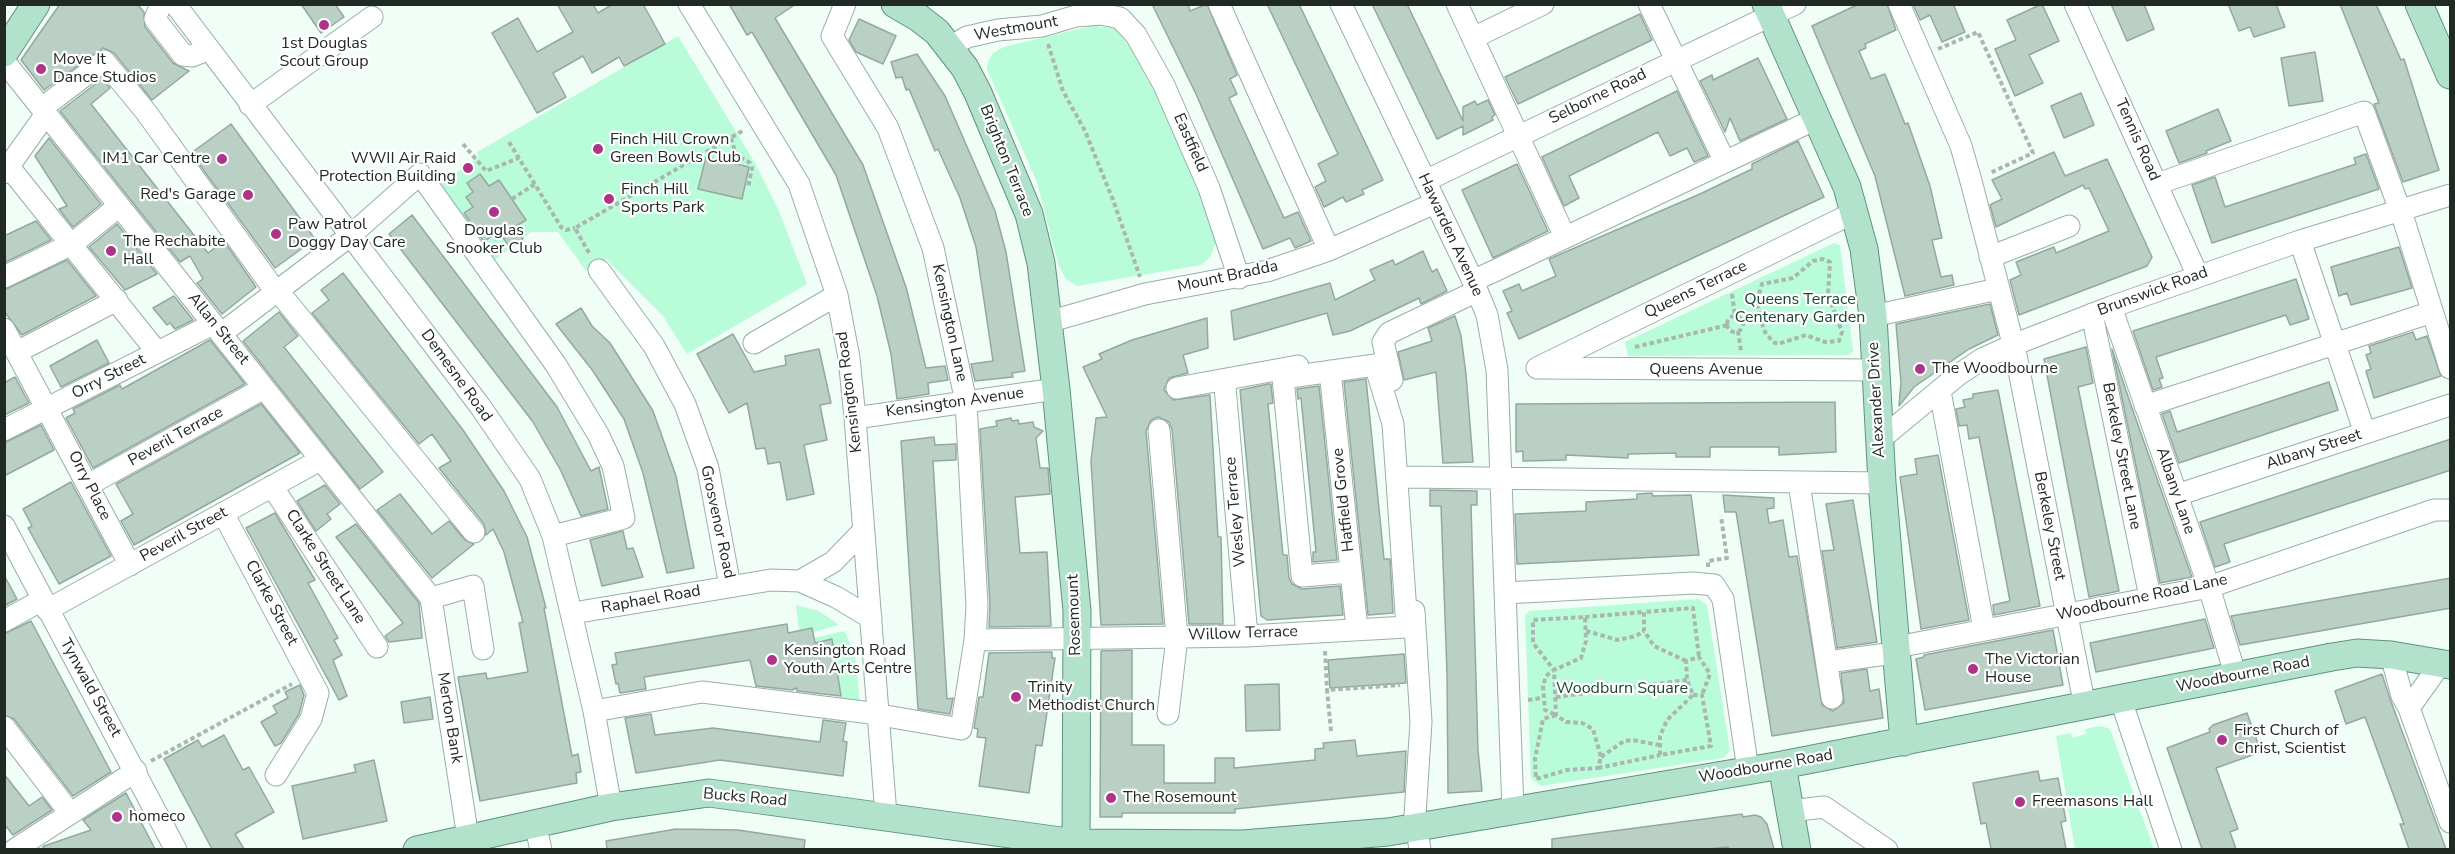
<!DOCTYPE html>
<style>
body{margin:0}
#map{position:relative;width:2455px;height:854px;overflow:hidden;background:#f1fef7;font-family:"Nunito Sans",sans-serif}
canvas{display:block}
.frame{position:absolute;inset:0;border:6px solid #212925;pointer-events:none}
</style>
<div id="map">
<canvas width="2455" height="854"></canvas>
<div class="frame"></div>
</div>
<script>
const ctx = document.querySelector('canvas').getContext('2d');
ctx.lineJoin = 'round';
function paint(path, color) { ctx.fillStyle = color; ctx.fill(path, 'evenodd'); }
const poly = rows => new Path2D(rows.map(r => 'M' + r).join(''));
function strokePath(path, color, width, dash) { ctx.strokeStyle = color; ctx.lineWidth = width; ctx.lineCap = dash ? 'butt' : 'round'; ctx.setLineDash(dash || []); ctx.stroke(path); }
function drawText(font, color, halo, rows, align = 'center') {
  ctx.font = font + ' "Nunito Sans",sans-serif'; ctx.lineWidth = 4.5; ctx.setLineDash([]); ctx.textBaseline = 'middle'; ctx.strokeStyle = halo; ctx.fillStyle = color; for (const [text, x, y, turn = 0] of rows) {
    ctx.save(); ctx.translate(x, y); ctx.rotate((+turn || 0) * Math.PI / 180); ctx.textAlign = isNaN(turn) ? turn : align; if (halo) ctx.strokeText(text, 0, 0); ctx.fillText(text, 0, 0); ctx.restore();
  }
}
const green = poly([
 [1095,25,1115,29,1131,48,1159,97,1215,230,1215,245,1210,257,1201,265,1077,286,1066,279,1058,264,1037,182,987,69,988,62,993,53,1004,47],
 [678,36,755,163,779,211,807,284,687,354,663,316,606,259,586,271,558,232,531,232,491,263,437,186,478,158,477,152],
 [1834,243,1840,245,1853,352,1848,355,1628,356,1625,342],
 [1699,599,1707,605,1730,751,1723,758,1541,786,1531,778,1525,616,1529,611],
 [796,605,819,611,839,625,813,632,812,628,799,631],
 [844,631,855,653,860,705,841,704,832,640,815,643,814,638],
 [2099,726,2108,728,2111,732,2154,849,2075,849,2056,736,2071,733,2072,738,2086,734,2085,729]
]);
const building = poly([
 [60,4,137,4,144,12,145,27,173,63,189,71,152,100,114,53,103,48,44,90,21,60,60,4],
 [301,4,335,4,344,17,321,33,301,4],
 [557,4,593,4,598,13,613,4,643,4,665,44,624,66,619,57,592,73,583,56,553,73,566,97,537,113,492,33,518,18,537,52,573,32,557,4],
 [729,4,796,4,775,18,863,165,906,287,926,368,945,366,948,380,928,383,929,394,897,399,891,354,877,296,836,175,752,32,747,35,729,4],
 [1152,4,1188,4,1190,11,1207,4,1237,75,1230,79,1237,94,1229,98,1284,218,1298,212,1311,241,1295,248,1290,238,1263,249,1196,94,1152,4],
 [1267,4,1299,4,1383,180,1362,190,1364,194,1346,202,1343,197,1324,207,1315,187,1326,181,1318,164,1338,154,1267,4],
 [1372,4,1407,4,1463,121,1463,107,1475,101,1477,105,1488,100,1495,115,1492,117,1493,120,1463,135,1463,126,1437,139,1372,4],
 [1859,4,1887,4,1896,30,1865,44,1866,48,1859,51,1871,79,1885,74,1905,124,1908,123,1930,186,1942,238,1932,240,1941,277,1952,275,1954,285,1905,296,1875,176,1812,26,1859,4],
 [1913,4,1953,4,1965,32,1942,42,1930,15,1920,20,1913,4],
 [2042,4,2059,41,2029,55,2043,83,2015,96,1995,49,2016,40,2007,20,2042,4],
 [2111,4,2144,4,2154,29,2127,41,2111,4],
 [2228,4,2276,4,2285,27,2254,37,2250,27,2239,31,2228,4],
 [2340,4,2376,4,2401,60,2404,59,2439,170,2403,182,2374,104,2379,103,2340,4],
 [1640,14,1652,40,1518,104,1505,77,1640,14],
 [859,19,896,36,883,64,856,52,849,40,859,19],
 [2315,52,2323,101,2289,106,2281,58,2315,52],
 [917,54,945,96,995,211,1006,252,1025,371,1012,373,1013,377,975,381,971,364,993,361,976,247,960,198,938,149,935,151,909,89,906,90,902,77,896,78,891,62,917,54],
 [1758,58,1787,119,1740,141,1730,118,1725,132,1700,81,1712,75,1713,80,1758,58],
 [102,79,110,88,91,104,208,253,224,241,256,287,222,314,197,283,203,279,190,256,180,262,60,111,102,79],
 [1677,91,1708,156,1694,162,1687,148,1670,156,1658,132,1569,176,1579,198,1564,206,1542,157,1677,91],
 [2081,93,2094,125,2064,138,2051,106,2081,93],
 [2218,109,2231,141,2206,151,2207,153,2179,163,2166,131,2218,109],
 [231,124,315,239,275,268,191,153,231,124],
 [49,138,101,204,73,227,59,209,67,206,35,156,49,138],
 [1798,141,1824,197,1519,339,1507,313,1512,311,1503,291,1519,284,1522,291,1556,276,1549,259,1700,194,1752,169,1752,164,1798,141],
 [2054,152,2065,176,2107,159,2152,257,2147,266,2019,315,2010,280,2021,275,2016,262,2054,247,2056,253,2109,231,2089,188,2085,189,2083,185,1996,227,1990,205,2002,199,1992,180,2054,152],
 [2366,154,2379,189,2212,243,2192,185,2215,177,2225,207,2356,164,2354,158,2366,154],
 [706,157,749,167,742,199,698,189,706,157],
 [1517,164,1548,231,1493,258,1462,190,1517,164],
 [480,174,489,186,499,180,526,220,515,227,523,239,510,248,502,236,496,240,493,235,484,242,464,213,473,207,466,197,473,192,467,183,480,174],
 [412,215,557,407,591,471,599,467,608,509,581,516,561,471,533,422,389,234,412,215],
 [36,221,51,240,4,263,4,236,36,221],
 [117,224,157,274,125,290,89,247,117,224],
 [2399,247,2412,288,2351,305,2347,293,2339,296,2331,267,2399,247],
 [1423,251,1432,272,1437,269,1447,291,1421,304,1419,298,1350,331,1333,335,1327,313,1234,340,1231,311,1330,283,1335,300,1375,280,1370,270,1393,260,1395,265,1423,251],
 [67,260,96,296,22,335,4,311,4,290,67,260],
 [343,273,463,430,504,491,527,537,546,608,544,608,572,756,578,754,581,772,576,773,577,783,480,801,458,677,486,673,487,679,528,672,519,623,523,622,504,552,493,529,486,535,484,524,439,468,451,461,432,434,419,444,312,313,329,300,321,290,343,273],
 [2296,279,2309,319,2290,325,2286,315,2156,357,2163,378,2159,379,2162,387,2153,390,2133,331,2296,279],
 [174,296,193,320,175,329,170,323,167,325,153,308,174,296],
 [1990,304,1998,335,1969,349,1914,387,1899,406,1901,382,1896,324,1990,304],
 [581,308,592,326,610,343,653,411,676,476,694,568,667,573,643,473,624,419,593,371,556,324,581,308],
 [279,312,298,336,284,347,383,472,360,489,243,341,279,312],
 [1455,316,1461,336,1466,374,1473,462,1443,463,1436,372,1404,380,1398,352,1432,341,1428,328,1455,316],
 [1207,318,1208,348,1183,355,1188,373,1169,378,1164,390,1173,400,1210,395,1217,520,1218,537,1221,537,1223,624,1189,624,1172,429,1169,422,1158,417,1151,420,1146,431,1163,624,1101,625,1091,461,1096,418,1107,417,1083,367,1102,359,1099,354,1132,340,1207,318],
 [2413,332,2416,340,2427,336,2441,376,2374,398,2366,371,2371,369,2366,355,2371,353,2369,346,2413,332],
 [733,334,754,372,786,365,785,356,819,349,831,403,820,405,827,440,804,445,814,494,787,500,780,462,768,464,765,448,756,449,747,403,729,413,697,354,733,334],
 [97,340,109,363,61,387,50,366,97,340],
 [210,340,245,384,93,468,66,418,75,413,73,409,120,385,122,389,210,340],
 [2086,347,2093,383,2078,387,2119,591,2089,597,2044,359,2086,347],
 [2112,349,2133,411,2192,577,2160,583,2112,349],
 [15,377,29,403,4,415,4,383,15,377],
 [1366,379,1384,559,1390,559,1393,613,1368,615,1344,382,1366,379],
 [2329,382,2338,410,2179,463,2162,414,2170,411,2177,432,2329,382],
 [1268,384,1271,384,1273,403,1268,404,1283,555,1287,555,1289,578,1292,584,1302,589,1340,586,1343,615,1267,620,1261,616,1240,390,1268,384],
 [1319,386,1337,560,1313,562,1313,552,1316,552,1301,398,1298,399,1297,389,1319,386],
 [1998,390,2040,606,1994,615,1993,605,2010,601,1979,437,1969,439,1967,425,1959,426,1956,409,1965,407,1963,400,1973,398,1973,394,1998,390],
 [1835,402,1836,452,1779,455,1779,447,1710,447,1710,457,1676,457,1676,453,1628,454,1628,458,1566,455,1566,460,1523,461,1523,451,1516,452,1516,404,1835,402],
 [261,404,300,453,134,545,121,521,133,514,116,484,261,404],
 [1011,418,1012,421,1018,420,1019,424,1033,422,1034,427,1043,431,1036,438,1040,468,1048,468,1050,494,1015,497,1020,553,1047,552,1051,626,989,627,990,605,980,429,997,426,996,421,1011,418],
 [41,425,54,450,4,476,4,443,41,425],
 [934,437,935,445,956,444,956,460,933,461,947,699,953,698,950,714,918,709,901,441,934,437],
 [2451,439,2451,470,2224,544,2230,562,2215,567,2200,522,2451,439],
 [1938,455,1969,620,1921,629,1900,477,1917,474,1915,459,1938,455],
 [71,482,111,556,59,584,28,528,32,526,23,509,71,482],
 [325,485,340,504,327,514,331,519,316,531,297,501,325,485],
 [1430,490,1477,491,1477,505,1471,505,1478,750,1482,791,1448,793,1447,673,1441,506,1430,506,1430,490],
 [1652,493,1653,496,1691,495,1699,555,1517,564,1515,514,1586,511,1586,502,1637,499,1637,494,1652,493],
 [400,494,432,534,449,521,465,540,474,544,432,578,377,510,400,494],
 [1723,495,1774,498,1774,508,1767,509,1769,523,1783,520,1789,557,1797,556,1822,705,1833,711,1844,703,1841,673,1867,669,1870,691,1879,689,1883,718,1772,736,1736,512,1725,512,1723,495],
 [1853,500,1877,642,1837,648,1822,551,1834,550,1826,504,1853,500],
 [275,513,315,580,308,583,338,638,334,640,342,655,333,660,347,696,339,700,246,528,275,513],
 [356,524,419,603,422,638,389,642,385,636,403,623,336,537,356,524],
 [623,531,627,549,633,548,643,577,602,586,590,540,623,531],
 [4,575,17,599,4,606,4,575],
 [2451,578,2451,608,2240,645,2231,616,2451,578],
 [2205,619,2214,648,2096,672,2090,643,2205,619],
 [31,621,111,772,73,796,14,719,4,715,4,634,31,621],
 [787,624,788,633,812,628,815,643,832,639,841,696,797,691,797,688,792,690,756,686,750,660,644,677,646,689,620,693,618,683,616,684,612,665,617,664,615,653,787,624],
 [2053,630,2063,685,1925,710,1916,659,1924,657,1924,655,2053,630],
 [1132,650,1132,745,1164,745,1164,783,1215,783,1215,758,1234,758,1234,768,1315,760,1315,749,1324,748,1323,743,1355,740,1357,756,1406,751,1404,792,1235,809,1235,813,1122,813,1122,817,1100,817,1101,651,1132,650],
 [1052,652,1052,658,1055,658,1042,746,1036,745,1029,793,979,786,986,738,977,737,978,729,974,728,979,697,983,697,989,653,1052,652],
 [1404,654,1406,683,1330,688,1328,660,1404,654],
 [2382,674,2390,699,2446,849,2409,849,2400,824,2404,824,2365,717,2346,724,2335,691,2382,674],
 [1279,684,1280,730,1246,731,1245,685,1279,684],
 [300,685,304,695,299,714,281,743,275,746,261,722,277,713,273,706,288,698,285,692,300,685],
 [430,697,433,719,404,723,401,702,430,697],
 [2247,713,2261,752,2216,768,2238,829,2230,832,2236,849,2202,849,2167,748,2210,732,2209,729,2213,725,2247,713],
 [651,714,655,735,713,728,820,742,823,720,846,723,843,741,847,742,843,776,720,760,636,773,625,718,651,714],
 [224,735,243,770,249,767,274,812,235,834,244,849,212,849,164,759,198,740,202,747,224,735],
 [374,760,387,821,303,839,292,786,356,772,354,765,374,760],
 [2038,771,2040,781,2058,778,2066,821,2061,822,2066,849,1991,849,1986,823,1981,824,1973,783,2038,771],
 [4,774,29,806,42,797,52,810,13,835,4,824,4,774],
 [126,793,155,849,42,849,44,846,91,830,83,820,126,793],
 [1742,814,1743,817,1755,815,1761,817,1767,824,1774,849,1729,849,1728,847,1708,849,1552,849,1552,839,1742,814],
 [676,829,738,830,805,840,804,849,607,849,606,841,676,829]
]);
const path = poly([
 [1048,44,1063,91,1085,131,1113,200,1140,277],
 [1938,49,1978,32,2033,153,1990,173],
 [731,138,736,155,750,163,752,168,748,188],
 [509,142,561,227,566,230,575,228],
 [463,144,486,171,519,158],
 [512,199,535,184],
 [589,253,575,228,744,130],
 [1732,294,1735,316],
 '1727 324a8 8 0 1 1 16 0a8 8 0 1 1-16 0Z',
 [1743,321,1760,318,1765,332,1773,342,1778,344,1806,335,1825,342,1839,341,1842,332,1828,295,1830,262,1823,259,1813,261,1793,278,1762,284,1757,300,1760,318],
 [1738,331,1741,351],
 [1635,347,1728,325],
 [1708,567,1708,561,1727,558,1721,516],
 [1585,617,1644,612],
 [1586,631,1618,640,1636,636,1644,631],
 [1325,651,1327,690],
 [1686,661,1654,646,1644,631,1644,612,1693,608,1699,657],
 [1693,695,1702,695,1711,746,1660,755,1660,736,1667,720,1693,695,1687,680,1686,661,1699,657,1710,674,1702,695],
 [1556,697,1687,680],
 [1528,700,1542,698],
 [1556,715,1543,719,1535,759,1536,779,1567,770,1598,768,1601,757,1593,729,1582,723,1566,722,1556,715,1554,670,1581,658,1586,641,1585,617,1533,620,1533,643,1554,670,1546,676,1543,686,1545,710,1556,715],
 [1331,731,1327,690,1400,685],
 [1601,757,1624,741,1632,740,1660,745],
 [151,761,292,684],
 [1598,768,1660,755]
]);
const minor = poly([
 [161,4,155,19,183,55,192,56,209,49],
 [175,4,480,406,530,479,553,536,594,711,611,807],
 [689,4,799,184,837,295,849,358,855,418,886,815],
 [1219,4,1329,250],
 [1341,4,1473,281,1487,315,1497,370,1513,810],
 [1457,4,1565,237],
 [1649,4,1724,160],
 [1899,4,1961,146,1971,181,2016,355,2085,707],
 [2075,4,2198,276],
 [1473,38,1543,4],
 [950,47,967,37,998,30,1042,26,1076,16,1101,14,1120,18,1136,35,1164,85,1209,188,1239,278],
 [4,61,431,598],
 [250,105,372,17],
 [42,108,104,61,146,112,276,292],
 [9,167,157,352],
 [4,173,46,114],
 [1425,181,1795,4],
 [2157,184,2364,112,2405,224,2450,368],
 [2300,241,2365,433],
 [1990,257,2069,226],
 [599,270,654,346,685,404,708,468,730,586],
 [4,277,72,244,119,206],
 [1473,281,1818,118],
 [278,291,474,532],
 [2111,307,2209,587,2236,677],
 [2092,314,2150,597],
 [1873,316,1998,289],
 [1048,322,1145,294,1267,271,1329,250,1435,203],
 [4,329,130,565],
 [222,333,351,235,420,174,556,365,598,434,613,466,624,518,553,536],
 [754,343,837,295],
 [17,352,117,300],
 [1537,368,1855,212],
 [1540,368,1876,370],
 [1330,371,1357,629],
 [1392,380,1383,342,1389,333,1477,291],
 [1225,387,1247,636],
 [1177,388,1298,366],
 [1940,391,1984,629],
 [2145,406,2432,312],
 [855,418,1056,389],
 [4,430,213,324],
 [1159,430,1177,637,1168,714],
 [1879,434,1888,433,1958,375,1982,359,2013,345,2111,307,2300,241,2450,195],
 [1406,477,1882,483],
 [1799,483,1832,698],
 [88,485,264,388],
 [272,486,377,647],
 [2177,495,2450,405],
 [223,513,318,693,311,719,276,775],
 [4,526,176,850],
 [800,581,833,562,863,531],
 [1505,593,1693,583,1714,585,1723,599,1748,770],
 [431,598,468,838],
 [431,598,473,586,483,649],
 [47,610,320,460],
 [1414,611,1421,722,1415,815,1420,850],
 [573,613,771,580,800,581,836,597,871,618],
 [4,621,42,600],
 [975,640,1247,636,1407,627,1393,424,1375,365,1283,378,1302,576,1351,572],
 [2391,655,2402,696,2409,708,2450,822],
 [1827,662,1887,654,1907,645,2209,587,2434,510,2450,510],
 [2121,700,2171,850],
 [2409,708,2441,663],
 [594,711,702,692,863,712,961,729,975,640,977,606,966,402,933,248,888,128,832,36,845,4],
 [4,727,70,813],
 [1790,811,1824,807,1887,850],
 [535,823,541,850],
 [14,850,136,771]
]);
const major = poly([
 [895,4,919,18,937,32,965,68,978,93,1029,214,1041,263,1056,389,1077,611,1076,850],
 [1766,4,1847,187,1864,249,1873,316,1882,483,1904,742],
 [2419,4,2450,75],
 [4,53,36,4],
 [1782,765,1797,850],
 [417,850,611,807,709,793,1076,843,1243,844,1388,832,1782,765,2332,657,2357,653,2391,655,2450,665]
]);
const markers = [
 [324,25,6,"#ae3488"],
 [41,69,6,"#ae3488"],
 [598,149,6,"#ae3488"],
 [222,159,6,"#ae3488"],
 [468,168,6,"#ae3488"],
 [248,195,6,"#ae3488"],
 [609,199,6,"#ae3488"],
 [494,212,6,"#ae3488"],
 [276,234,6,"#ae3488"],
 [111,251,6,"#ae3488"],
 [1920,369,6,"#ae3488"],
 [772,660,6,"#ae3488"],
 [1973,669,6,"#ae3488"],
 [1016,697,6,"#ae3488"],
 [2222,740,6,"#ae3488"],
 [1111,798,6,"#ae3488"],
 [2020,802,6,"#ae3488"],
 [117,817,6,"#ae3488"]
];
const streetNames = [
 ["Westmount",1016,29,-10],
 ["Selborne Road",1598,97,-26],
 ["Tennis Road",2137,140,66],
 ["Eastfield",1190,143,66],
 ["Brighton Terrace",1006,161,68],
 ["Hawarden Avenue",1450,235,65],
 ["Mount Bradda",1228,277,-12],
 ["Queens Terrace",1696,290,-26],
 ["Brunswick Road",2153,292,-20],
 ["Kensington Lane",949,323,78],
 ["Allan Street",218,329,51],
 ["Queens Avenue",1706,370],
 ["Demesne Road",456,376,54],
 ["Orry Street",109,377,-27],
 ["Kensington Road",850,392,-97],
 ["Alexander Drive",1877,400,-93],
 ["Kensington Avenue",955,403,-8],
 ["Peveril Terrace",176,437,-29],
 ["Albany Street",2314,450,-18],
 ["Berkeley Street Lane",2121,456,79],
 ["Orry Place",89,486,63],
 ["Albany Lane",2175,491,71],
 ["Hatfield Grove",1344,500,-96],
 ["Wesley Terrace",1236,512,-95],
 ["Grosvenor Road",717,522,78],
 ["Berkeley Street",2049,526,79],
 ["Peveril Street",184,535,-29],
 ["Clarke Street Lane",325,567,57],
 ["Woodbourne Road Lane",2142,598,-12],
 ["Raphael Road",651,600,-10],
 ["Clarke Street",271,603,62],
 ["Rosemount",1075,615,-92],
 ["Willow Terrace",1243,634,-2],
 ["Woodbourne Road",2243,675,-11],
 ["Tynwald Street",90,688,61],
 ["Merton Bank",449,718,81],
 ["Woodbourne Road",1766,767,-10],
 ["Bucks Road",745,798,5]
];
const poiNames = [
 ["1st Douglas",324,44,"center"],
 ["Scout Group",324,62,"center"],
 ["Move It",53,60],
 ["Dance Studios",53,78],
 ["Finch Hill Crown",610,140],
 ["Green Bowls Club",610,158],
 ["IM1 Car Centre",210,159,"right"],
 ["WWII Air Raid",456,159,"right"],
 ["Protection Building",456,177,"right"],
 ["Finch Hill",621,190],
 ["Sports Park",621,208],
 ["Red's Garage",236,195,"right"],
 ["Paw Patrol",288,225],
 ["Doggy Day Care",288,243],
 ["Douglas",494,231,"center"],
 ["Snooker Club",494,249,"center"],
 ["The Rechabite",123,242],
 ["Hall",123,260],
 ["The Woodbourne",1932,369],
 ["Kensington Road",784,651],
 ["Youth Arts Centre",784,669],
 ["The Victorian",1985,660],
 ["House",1985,678],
 ["Trinity",1028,688],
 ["Methodist Church",1028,706],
 ["First Church of",2234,731],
 ["Christ, Scientist",2234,749],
 ["The Rosemount",1123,798],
 ["Freemasons Hall",2032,802],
 ["homeco",129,817]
];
const parkNames = [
 ["Queens Terrace",1800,300],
 ["Centenary Garden",1800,318],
 ["Woodburn Square",1622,689]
];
paint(green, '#b8fcda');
paint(building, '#bad0c4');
strokePath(building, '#94a99e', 1.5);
strokePath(minor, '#9aafa4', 23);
strokePath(major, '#5e947b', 29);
strokePath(path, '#abb6b0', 4, [4.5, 3]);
strokePath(minor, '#fff', 21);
strokePath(major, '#b2e2cb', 27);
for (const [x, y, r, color] of markers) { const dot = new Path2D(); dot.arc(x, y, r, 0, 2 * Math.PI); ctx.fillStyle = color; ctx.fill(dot); strokePath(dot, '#fff', 2); }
drawText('16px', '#212925', '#fff', streetNames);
drawText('16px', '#212925', '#fff', poiNames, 'left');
drawText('16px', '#1c4533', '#fff', parkNames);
</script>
